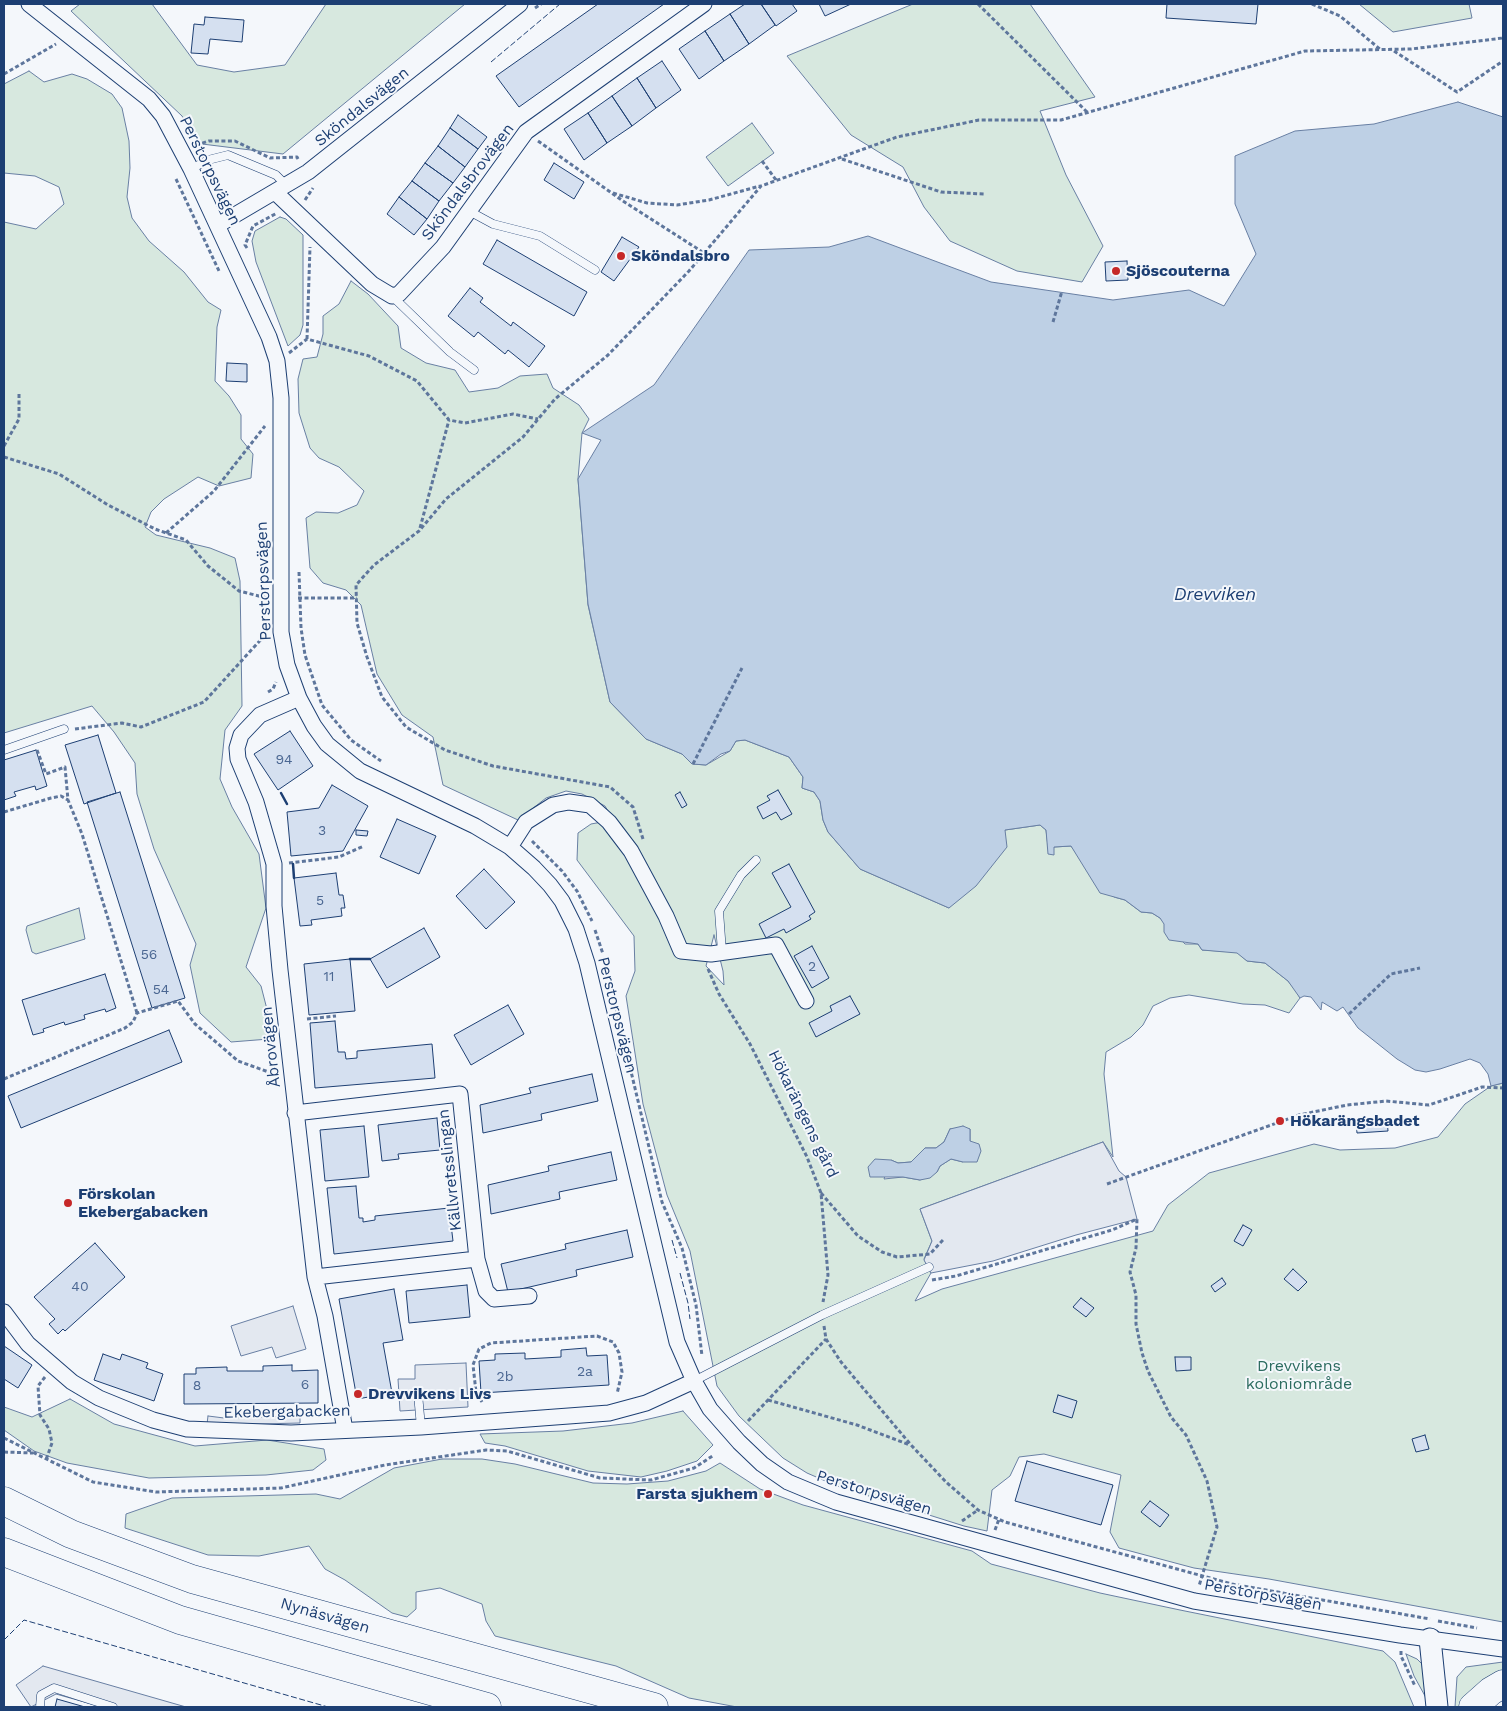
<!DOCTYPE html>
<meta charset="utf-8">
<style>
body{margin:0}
#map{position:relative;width:1507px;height:1711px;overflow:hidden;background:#f4f7fb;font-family:"Work Sans",sans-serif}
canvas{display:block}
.frame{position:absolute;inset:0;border:5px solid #1d3f73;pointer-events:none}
</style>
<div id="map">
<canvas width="1507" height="1711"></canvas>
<div class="frame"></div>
</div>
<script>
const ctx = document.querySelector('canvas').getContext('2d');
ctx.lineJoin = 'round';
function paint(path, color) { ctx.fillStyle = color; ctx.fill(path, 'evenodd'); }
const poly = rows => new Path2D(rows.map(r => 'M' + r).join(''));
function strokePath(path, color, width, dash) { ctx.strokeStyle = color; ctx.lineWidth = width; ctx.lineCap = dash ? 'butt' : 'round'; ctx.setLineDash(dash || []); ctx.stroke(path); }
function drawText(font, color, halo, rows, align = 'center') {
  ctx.font = font + ' "Work Sans",sans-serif'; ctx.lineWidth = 4; ctx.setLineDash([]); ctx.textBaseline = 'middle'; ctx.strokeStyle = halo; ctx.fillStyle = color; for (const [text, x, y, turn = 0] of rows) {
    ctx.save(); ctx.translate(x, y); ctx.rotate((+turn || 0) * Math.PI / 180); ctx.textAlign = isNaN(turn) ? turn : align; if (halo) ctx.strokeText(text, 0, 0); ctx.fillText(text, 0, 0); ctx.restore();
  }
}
const green = poly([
 [80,4,152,4,197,65,234,72,285,65,326,4,465,4,283,154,202,144,182,116,71,11,80,4],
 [913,4,1030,4,1095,97,1040,111,1066,175,1103,246,1082,282,1017,271,950,241,924,207,903,167,851,135,787,56,913,4],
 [1359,4,1469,4,1472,18,1393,32,1359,4],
 [29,71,44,82,72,74,87,79,112,94,122,108,129,141,130,168,127,197,132,218,149,241,184,272,208,302,221,310,217,327,215,381,229,396,241,415,241,439,253,454,251,478,219,486,198,477,164,499,151,512,145,527,156,535,210,548,235,558,240,581,242,706,225,730,220,779,232,807,259,854,266,908,246,967,261,986,270,1021,269,1039,231,1042,200,1013,190,965,196,944,154,849,137,794,135,763,114,732,92,706,4,733,4,222,36,229,64,204,59,187,35,176,4,173,4,84,29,71],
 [752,123,774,153,728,186,706,157,752,123],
 [280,217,286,219,303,235,303,325,300,335,288,346,256,262,252,241,255,231,280,217],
 [351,281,368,294,398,326,401,348,426,363,455,370,469,392,498,388,520,376,547,374,553,388,579,405,589,419,582,433,578,479,588,605,610,702,646,739,682,754,693,764,706,765,730,751,736,741,745,740,789,757,803,777,802,788,814,792,820,801,823,820,828,832,860,869,949,908,1005,830,1040,825,1046,830,1049,854,1054,847,1071,846,1085,865,1114,897,1125,900,1141,912,1152,913,1160,918,1185,944,1198,944,1202,950,1237,952,1247,961,1265,963,1288,981,1297,992,1300,998,1289,1013,1265,1005,1243,1004,1189,995,1170,998,1153,1006,1143,1025,1131,1037,1106,1052,1104,1074,1113,1157,1103,1142,920,1209,932,1241,924,1259,931,1273,915,1301,942,1289,1153,1231,1168,1205,1209,1173,1314,1144,1340,1150,1395,1148,1438,1137,1465,1104,1491,1086,1503,1083,1503,1622,1269,1579,1194,1568,1119,1548,1110,1532,1121,1475,1044,1454,1019,1457,1010,1476,992,1490,987,1531,964,1526,837,1486,807,1473,783,1458,739,1416,717,1386,690,1251,667,1195,643,1104,626,996,635,971,634,936,577,860,578,833,591,824,613,820,605,806,582,794,566,791,546,798,518,820,443,785,433,737,402,715,377,674,361,605,346,590,323,583,310,568,306,518,316,512,338,513,357,505,364,491,339,467,319,458,310,448,299,413,298,379,303,359,317,357,323,334,323,316,339,304,351,281],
 [714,935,723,971,724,985,706,966,714,935],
 [950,1129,970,1129,970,1141,963,1162,951,1159,940,1166,937,1172,920,1180,903,1177,884,1179,891,1160,898,1163,911,1162,925,1148,936,1148,944,1142,950,1129],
 [79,908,85,939,36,954,32,952,26,930,27,926,79,908],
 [70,1399,114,1424,195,1446,267,1440,324,1449,326,1460,313,1470,266,1475,149,1478,67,1463,34,1451,4,1430,4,1407,32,1417,70,1399],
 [683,1411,713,1445,697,1461,667,1471,641,1477,588,1471,505,1446,485,1443,480,1434,563,1431,632,1423,683,1411],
 [442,1459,482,1459,515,1464,593,1483,627,1484,668,1481,706,1471,720,1463,760,1489,803,1505,972,1551,991,1564,1100,1593,1180,1610,1383,1651,1395,1662,1414,1707,737,1707,689,1698,616,1666,495,1636,486,1621,482,1604,440,1588,416,1592,416,1609,407,1617,392,1613,345,1580,325,1569,309,1546,259,1556,208,1555,125,1528,126,1514,172,1498,316,1494,340,1499,394,1468,442,1459],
 [1406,1654,1417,1659,1426,1668,1430,1705,1414,1676,1406,1654],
 [1503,1662,1503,1677,1467,1707,1455,1707,1457,1677,1466,1667,1503,1662]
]);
const parking = poly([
 [1103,1142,1119,1171,1126,1177,1137,1219,1076,1235,993,1261,931,1273,924,1260,932,1241,920,1209,1103,1142],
 [293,1306,306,1349,276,1358,272,1347,241,1356,231,1326,293,1306],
 [466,1363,468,1407,400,1411,398,1379,415,1379,415,1365,466,1363],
 [208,1416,224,1418,300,1416,300,1423,222,1425,207,1424,208,1416],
 [43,1666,186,1707,102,1707,56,1694,31,1707,16,1685,43,1666]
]);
const water = poly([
 [1458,102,1503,117,1503,1083,1491,1086,1488,1074,1480,1063,1470,1059,1440,1069,1426,1072,1415,1070,1397,1059,1358,1028,1343,1007,1337,1011,1322,1002,1321,1010,1311,997,1304,996,1300,998,1288,981,1265,963,1247,961,1237,953,1202,950,1198,944,1169,940,1164,932,1164,924,1160,918,1152,913,1141,912,1125,900,1100,893,1071,846,1054,847,1054,855,1048,854,1046,830,1040,825,1005,830,1007,847,976,886,949,908,860,869,828,832,823,820,820,801,814,792,802,788,803,777,789,757,745,740,736,741,730,751,721,754,706,765,692,764,682,754,646,739,610,702,588,604,578,479,601,440,582,433,654,385,749,250,829,247,868,236,991,282,1113,300,1189,290,1224,306,1256,254,1235,204,1235,156,1295,131,1374,124,1458,102],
 [963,1126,970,1129,970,1141,979,1144,981,1151,977,1162,963,1162,951,1159,940,1166,937,1172,930,1178,920,1180,903,1177,870,1177,868,1167,875,1159,891,1160,898,1163,911,1162,925,1148,936,1148,944,1142,950,1129,963,1126]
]);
const building = poly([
 [598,4,664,4,519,107,496,76,598,4],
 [745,4,761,4,775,25,749,44,730,14,745,4],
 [761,4,792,4,797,11,776,26,761,4],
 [819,4,851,4,825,16,819,4],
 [1167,4,1258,4,1256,24,1166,18,1167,4],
 [730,14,749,44,724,61,705,31,730,14],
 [205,17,244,20,242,42,210,39,208,54,191,53,194,24,204,25,205,17],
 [705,31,724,61,699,79,679,49,705,31],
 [662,61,681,90,656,108,637,78,662,61],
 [637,78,656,108,632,126,612,96,637,78],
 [612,96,632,126,607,143,588,113,612,96],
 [588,113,607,143,584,160,564,129,588,113],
 [458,115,487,137,478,149,450,128,458,115],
 [450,128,478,149,465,167,438,146,450,128],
 [438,146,465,167,453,183,425,163,438,146],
 [425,163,453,183,439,201,412,181,425,163],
 [554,163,584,182,574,199,544,180,554,163],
 [412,181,439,201,427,219,399,197,412,181],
 [399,197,427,219,414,235,387,214,399,197],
 [622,237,639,247,614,281,601,272,622,237],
 [497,240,587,292,574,316,483,264,497,240],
 [1127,261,1128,280,1106,281,1105,262,1127,261],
 [470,288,483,298,480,302,511,326,513,322,545,346,529,367,508,350,505,354,478,332,474,337,448,316,470,288],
 [227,363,247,364,247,382,226,381,227,363],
 [290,731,313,766,278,790,254,754,290,731],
 [98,735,116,793,84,804,65,745,98,735],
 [36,750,47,786,36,790,35,786,14,792,16,796,4,800,4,760,36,750],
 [332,785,368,806,343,851,291,856,287,812,319,808,332,785],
 [778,790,792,814,781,820,776,812,763,819,757,807,770,800,767,796,778,790],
 [120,792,185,998,152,1008,87,802,120,792],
 [680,792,687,805,682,808,675,795,680,792],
 [397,819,436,836,419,874,380,857,397,819],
 [356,830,368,831,367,836,356,835,356,830],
 [789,864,815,912,809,916,811,919,786,933,784,929,766,938,759,924,791,907,772,873,789,864],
 [484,869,515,902,486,929,456,896,484,869],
 [336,873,339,895,343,895,345,908,341,908,342,916,311,920,312,925,300,926,294,878,336,873],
 [424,928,440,957,387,988,370,959,424,928],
 [812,946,829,978,812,988,794,956,812,946],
 [350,959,355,1011,309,1015,304,964,350,959],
 [105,974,116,1008,106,1012,105,1009,84,1015,85,1019,65,1025,64,1022,43,1029,44,1032,33,1035,22,1000,105,974],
 [850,996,860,1014,816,1037,809,1023,832,1011,830,1006,850,996],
 [508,1005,524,1034,471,1065,454,1035,508,1005],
 [335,1021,338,1052,345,1052,346,1059,357,1058,357,1051,432,1044,435,1078,315,1088,310,1023,335,1021],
 [169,1030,182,1062,21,1128,8,1096,169,1030],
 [592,1074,598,1101,541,1114,542,1120,483,1133,480,1105,531,1093,529,1088,592,1074],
 [437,1118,440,1150,398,1154,399,1159,382,1161,378,1125,437,1118],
 [1387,1119,1388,1131,1357,1133,1356,1121,1387,1119],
 [364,1126,369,1177,325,1181,320,1130,364,1126],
 [611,1152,617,1180,559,1192,560,1199,491,1214,488,1185,549,1171,548,1166,611,1152],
 [356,1186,359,1218,363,1218,363,1222,375,1220,375,1216,449,1208,453,1241,334,1254,327,1188,356,1186],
 [1243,1225,1252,1230,1243,1246,1234,1241,1243,1225],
 [627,1230,633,1257,576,1270,577,1276,508,1292,501,1264,566,1249,565,1244,627,1230],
 [95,1243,125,1277,65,1331,63,1329,58,1334,49,1324,55,1319,34,1297,95,1243],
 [1293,1269,1307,1282,1298,1291,1284,1279,1293,1269],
 [1222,1278,1226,1284,1215,1292,1211,1286,1222,1278],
 [467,1285,470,1317,409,1323,406,1291,467,1285],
 [394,1289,403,1340,383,1343,392,1393,357,1399,339,1299,394,1289],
 [1081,1298,1094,1308,1086,1317,1073,1307,1081,1298],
 [4,1346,32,1365,18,1388,4,1379,4,1346],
 [586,1348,587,1356,607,1355,609,1385,481,1393,479,1361,495,1360,495,1354,525,1353,525,1359,561,1357,561,1350,586,1348],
 [103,1354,120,1360,122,1354,148,1363,146,1368,163,1374,154,1401,94,1380,103,1354],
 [1175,1357,1191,1357,1191,1370,1176,1371,1175,1357],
 [292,1365,292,1371,318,1370,318,1403,184,1404,184,1374,196,1374,196,1368,227,1367,227,1371,263,1371,263,1366,292,1365],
 [1058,1395,1077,1401,1072,1418,1053,1412,1058,1395],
 [1425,1435,1429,1449,1416,1452,1412,1439,1425,1435],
 [1027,1461,1113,1485,1101,1525,1015,1501,1027,1461],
 [1150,1501,1169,1515,1160,1527,1141,1512,1150,1501],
 [57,1699,85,1707,55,1707,57,1699]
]);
const path = poly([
 [978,4,1088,113],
 [1312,4,1340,16,1381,50],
 [535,8,541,4],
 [1394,51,1457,92,1503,61],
 [4,74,56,44],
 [538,141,623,201,704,253],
 [196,145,209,141,235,141,270,158,297,157,298,159],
 [842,159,941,192,985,194],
 [762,161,776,180],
 [176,179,219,271],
 [613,193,647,203,677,205,709,200,760,186],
 [305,200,313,188],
 [247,248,245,245,253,226,277,213],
 [1053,322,1062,291],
 [307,339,310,247],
 [289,353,307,339,369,356,417,381,449,420,465,423,513,414,538,419],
 [4,446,19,419,19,393],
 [4,457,59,474,108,505,155,529,186,540,208,566,239,591,267,598],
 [420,528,449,420],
 [166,533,214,491,265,426],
 [299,572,301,628,305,655,322,705,351,740,381,761],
 [298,598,357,598],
 [268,692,273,689,276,682],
 [75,729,122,723,141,727,204,702,265,635],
 [37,750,46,774,65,767,68,800,82,834,137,1013],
 [693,764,742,668],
 [4,812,51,798,61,796,68,800],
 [643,839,633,807,610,787,493,766,445,750,406,727,382,697,367,657,357,623,356,585,374,565,419,531,446,499,523,437,555,399,608,355,689,271,761,186,897,137,979,120,1061,120,1305,51,1411,49,1503,38],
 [532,841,562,871,577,891,592,921],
 [289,863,339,857,364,846],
 [595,930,603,954],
 [708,969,719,994,750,1044,807,1157,821,1193,828,1275,823,1302],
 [615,1004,662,1202,682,1248,696,1305,702,1356],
 [1349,1014,1391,974,1420,968],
 [307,1019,336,1016],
 [4,1079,125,1028,133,1022,137,1013,178,1001,195,1024,238,1061,277,1075],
 [1107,1184,1299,1115,1347,1105,1386,1101,1429,1105,1482,1087,1503,1088],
 [821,1193,858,1236,882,1252,897,1257,930,1254,943,1240],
 [932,1280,956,1276,1112,1230,1137,1219,1136,1248,1130,1272,1136,1295,1136,1324,1142,1353,1148,1371,1171,1417,1186,1435,1207,1481,1217,1527,1199,1586],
 [824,1326,826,1339,841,1362,911,1445,946,1482,978,1510,1005,1522,1232,1584,1430,1619],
 [45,1377,38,1386,40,1415,49,1429,52,1443,46,1460],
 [768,1400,857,1425,910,1445],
 [482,1402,476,1392,473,1365,479,1349,491,1343,597,1336,613,1342,619,1353,622,1372,617,1394],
 [748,1421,826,1339],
 [4,1438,93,1482,156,1492,281,1488,385,1465,486,1450,507,1451,600,1478,651,1480,694,1468,714,1455],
 [4,1452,33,1453],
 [962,1521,978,1510],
 [995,1530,999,1519],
 [1438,1621,1477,1628],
 [1401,1651,1401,1656,1415,1686]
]);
const lane = poly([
 [191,169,208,160,228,155,276,175,287,186],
 [469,211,493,224,540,236,595,270],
 [392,296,450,352,474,370],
 [4,750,64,729],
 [722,952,719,911,741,875,756,860],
 [694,1381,822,1315,929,1267],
 [418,1394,421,1427],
 [40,1707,41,1695,54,1688,113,1707]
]);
const street = poly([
 [29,4,149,99,163,116,191,169,269,337,277,361,281,398,281,632,287,665,299,698,314,726,327,744,360,771,475,826,510,847,534,868,550,885,562,901,576,929,587,963,677,1342,694,1381,710,1409,739,1442,762,1464,788,1482,836,1502,1194,1601,1400,1635,1503,1649],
 [276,193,372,284,392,296,399,294,443,247,526,132,704,4],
 [218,225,308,172,520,4],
 [299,698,260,715,241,735,237,748,238,759,256,802,274,864,274,906,280,970,315,1277,325,1316,345,1430],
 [510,847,526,822,553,805,569,802,590,805,609,822,631,851,666,916,681,951,711,954,776,945,806,1001],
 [295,1113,460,1094,477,1259,486,1291,494,1299,529,1296],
 [315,1277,477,1259],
 [4,1312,28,1344,72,1382,99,1398,153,1420,187,1429,291,1433,421,1427,609,1413,646,1403,694,1381]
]);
const secondary = poly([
 [1430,1639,1437,1707]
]);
const highway = poly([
 [4,1501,71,1534,192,1579,654,1707],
 [4,1552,180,1620,487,1707],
 [1473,1707,1491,1691,1503,1684]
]);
const fence = poly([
 [491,62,560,4],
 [672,1240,677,1258],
 [680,1273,688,1303,690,1319],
 [4,1640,24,1620,328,1707]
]);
const wall = poly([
 [281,793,287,804],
 [293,864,294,878],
 [350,959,370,959]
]);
const markers = [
 [621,256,5,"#c62828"],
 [1116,271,5,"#c62828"],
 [1280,1121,5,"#c62828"],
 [68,1203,5,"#c62828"],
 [358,1394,5,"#c62828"],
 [768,1494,5,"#c62828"]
];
const numberNames = [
 ["94",284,760],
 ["3",322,831],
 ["5",320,901],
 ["56",149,955],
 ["2",812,967],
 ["11",329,977],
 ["54",161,990],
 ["40",80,1287],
 ["2a",585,1372],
 ["2b",505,1377],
 ["6",305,1385],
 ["8",197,1386]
];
const streetNames = [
 ["Sköndalsvägen",362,107,-39],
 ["Perstorpsvägen",210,171,64],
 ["Sköndalsbrovägen",468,182,-53],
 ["Perstorpsvägen",264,581,-92],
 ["Perstorpsvägen",617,1015,76],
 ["Åbrovägen",271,1047,-96],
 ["Hökarängens gård",803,1114,64],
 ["Källvretsslingan",450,1170,-96],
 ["Ekebergabacken",287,1412,-1],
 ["Perstorpsvägen",874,1493,17],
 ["Perstorpsvägen",1263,1595,10],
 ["Nynäsvägen",325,1616,16]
];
const poiNames = [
 ["Sköndalsbro",631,256],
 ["Sjöscouterna",1126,271],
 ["Hökarängsbadet",1290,1121],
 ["Förskolan",78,1194],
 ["Ekebergabacken",78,1212],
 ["Drevvikens Livs",368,1394],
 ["Farsta sjukhem",758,1494,"right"]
];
const parkNames = [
 ["Drevvikens",1299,1366],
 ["koloniområde",1299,1384]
];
const waterNames = [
 ["Drevviken",1215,595]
];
paint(green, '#d7e8df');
strokePath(green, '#687fa3', 1);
paint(parking, '#e3e8f0');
strokePath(parking, '#687fa3', 1);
paint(water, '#bed0e5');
strokePath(water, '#687fa3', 1);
paint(building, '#d5e0f0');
strokePath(building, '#1d3f73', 1);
strokePath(lane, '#1d3f73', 9);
strokePath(street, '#1d3f73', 17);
strokePath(secondary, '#1d3f73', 23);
strokePath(highway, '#1d3f73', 29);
strokePath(path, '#5e769c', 3, [4, 2.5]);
strokePath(lane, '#f4f7fb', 8);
strokePath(street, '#f4f7fb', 15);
strokePath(secondary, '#f4f7fb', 21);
strokePath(highway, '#f4f7fb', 28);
strokePath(fence, '#1d3f73', 1, [6, 2.5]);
strokePath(wall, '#1d3f73', 2.5);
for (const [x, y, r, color] of markers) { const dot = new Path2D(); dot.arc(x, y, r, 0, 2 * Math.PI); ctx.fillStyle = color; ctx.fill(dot); strokePath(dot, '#f4f7fb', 2); }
drawText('14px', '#4b6792', null, numberNames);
drawText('16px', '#1d3f73', '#f4f7fb', streetNames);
drawText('bold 16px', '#1d3f73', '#f4f7fb', poiNames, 'left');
drawText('16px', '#2c6c60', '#f4f7fb', parkNames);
drawText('italic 18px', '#1d3f73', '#f4f7fb', waterNames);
</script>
